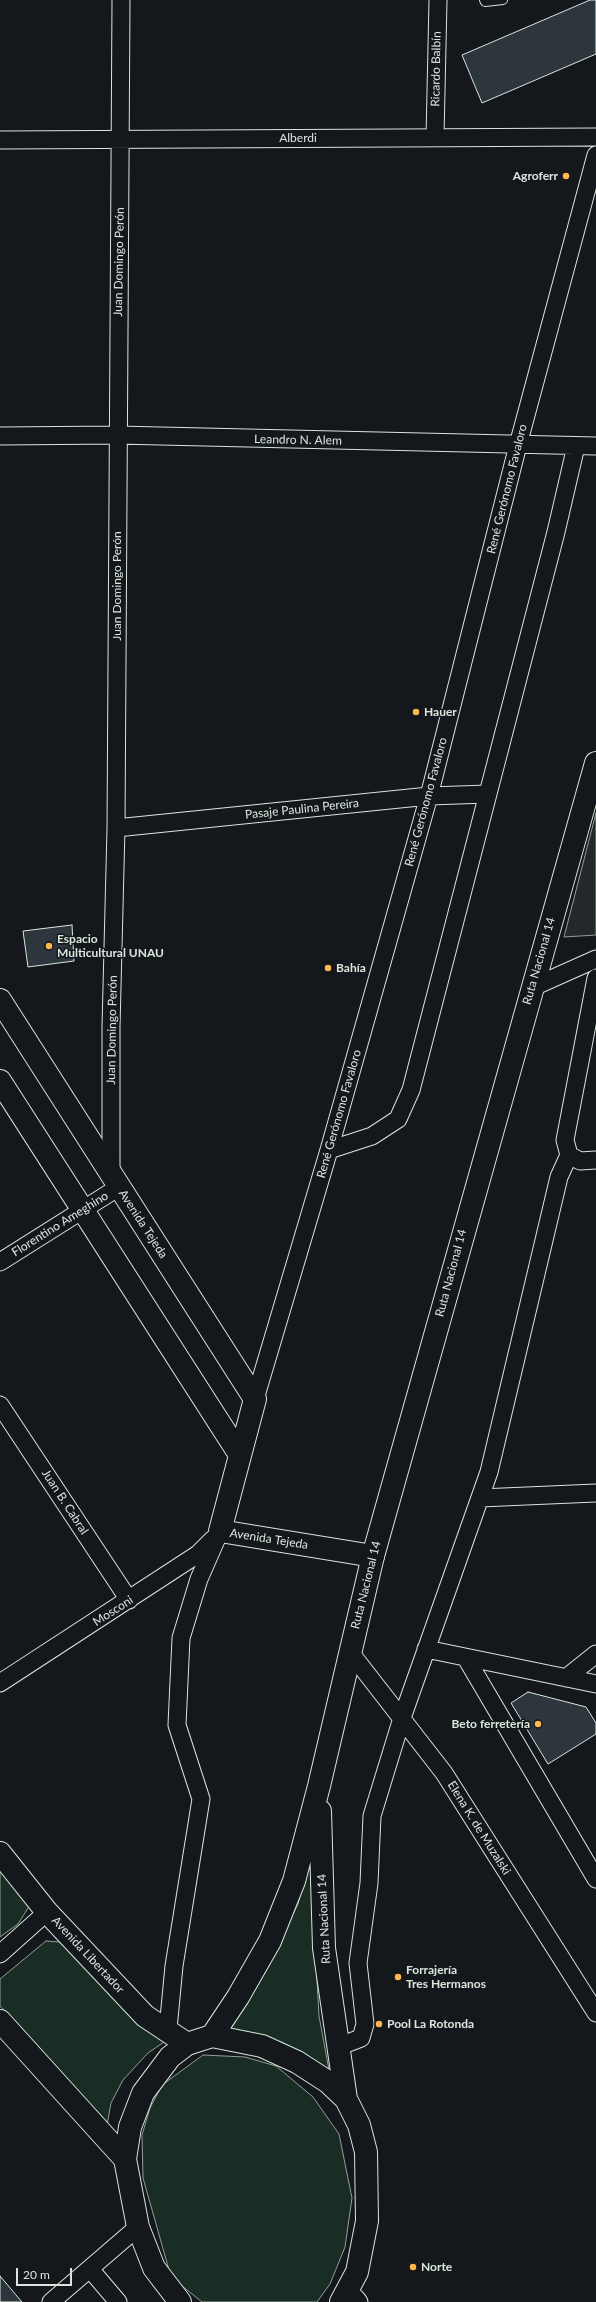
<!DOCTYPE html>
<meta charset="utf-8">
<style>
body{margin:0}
#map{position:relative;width:596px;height:2302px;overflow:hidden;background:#14181c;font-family:Lato,sans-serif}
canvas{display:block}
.scale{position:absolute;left:16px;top:2268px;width:56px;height:18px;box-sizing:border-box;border:2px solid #d8e6dc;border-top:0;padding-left:5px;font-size:12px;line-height:14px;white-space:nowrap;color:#d8e6dc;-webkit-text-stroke:3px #14181c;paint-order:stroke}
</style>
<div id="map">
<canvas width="596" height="2302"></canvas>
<div class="scale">20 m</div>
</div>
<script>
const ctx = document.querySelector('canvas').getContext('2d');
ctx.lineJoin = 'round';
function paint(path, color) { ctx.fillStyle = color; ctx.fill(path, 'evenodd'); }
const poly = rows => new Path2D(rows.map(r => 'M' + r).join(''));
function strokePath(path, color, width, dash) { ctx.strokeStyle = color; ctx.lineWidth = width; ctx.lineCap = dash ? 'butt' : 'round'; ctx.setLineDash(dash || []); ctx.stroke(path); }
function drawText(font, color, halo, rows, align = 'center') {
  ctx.font = font + ' Lato,sans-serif'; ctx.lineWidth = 3; ctx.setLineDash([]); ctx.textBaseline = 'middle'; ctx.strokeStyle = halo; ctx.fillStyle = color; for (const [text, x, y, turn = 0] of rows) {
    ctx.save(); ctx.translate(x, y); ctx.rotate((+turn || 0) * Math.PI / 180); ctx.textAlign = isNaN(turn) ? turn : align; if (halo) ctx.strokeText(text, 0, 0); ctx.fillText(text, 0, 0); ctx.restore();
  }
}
const green = poly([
 [310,1855,319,2016,329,2070,304,2053,281,2042,228,2031,269,1962,298,1904,310,1855],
 [0,1867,30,1905,18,1924,0,1937,0,1867],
 [46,1941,60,1942,114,1998,164,2042,148,2053,123,2080,111,2103,107,2125,0,2006,0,1979,46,1941],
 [203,2055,245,2057,276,2066,313,2097,339,2134,352,2198,345,2247,330,2284,317,2302,202,2302,171,2277,143,2178,142,2135,150,2108,162,2085,203,2055]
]);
const parking = poly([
 [596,813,596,935,564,937,596,813]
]);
const building = poly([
 [590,0,596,0,596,54,482,103,462,55,590,0],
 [72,925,74,961,28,967,23,931,72,925],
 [528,1692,586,1707,596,1723,596,1734,548,1764,511,1703,528,1692],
 [0,2276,22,2302,0,2302,0,2276]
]);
const service = poly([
 [484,0,485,2,503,0]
]);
const minor = poly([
 [435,137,438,0],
 [0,140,596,137],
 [0,436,117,435,596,446],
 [116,828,429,796,488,794],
 [531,988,596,959],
 [329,1150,372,1136,398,1119,411,1090,556,532,576,446],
 [569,1155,580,1161,596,1160],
 [111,1173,111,1027,116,828,121,0],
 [0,1262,119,1187],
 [255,1399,329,1150,429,796,518,445,596,155],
 [0,1405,129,1600],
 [480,1498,596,1493],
 [426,1649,596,1684],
 [350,1652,444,1773,596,2013],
 [466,1658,596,1879],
 [566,1678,596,1654],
 [0,1683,198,1554,213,1539],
 [0,1954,47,1912],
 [168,2029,174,1966,201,1799,177,1725,181,1638,199,1579,220,1531],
 [340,2046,361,2038,365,2024,358,1963,369,1883,372,1816,402,1718,489,1472,559,1177,569,1155,565,1140,596,978],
 [90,2269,118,2302],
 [356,2298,359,2302],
 [51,2302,138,2227]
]);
const secondary = poly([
 [0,1000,255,1399,220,1531,373,1556],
 [0,1081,240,1455],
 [0,1853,47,1912,145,2016,187,2044],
 [0,2021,125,2159]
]);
const trunk = poly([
 [320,1811,324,1948,346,2099],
 [212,2036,238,1997,270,1941,294,1881,319,1786,373,1556,596,763],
 [180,2302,154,2268,138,2227,125,2159,130,2127,143,2093,170,2057,187,2044,212,2036,262,2046,297,2062,328,2082,346,2099,359,2125,366,2152,367,2221,357,2272,341,2302]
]);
const markers = [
 [566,176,4,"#ffb74d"],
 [416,712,4,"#ffb74d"],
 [49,946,4,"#ffb74d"],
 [328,968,4,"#ffb74d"],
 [538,1724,4,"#ffb74d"],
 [398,1977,4,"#ffb74d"],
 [379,2024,4,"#ffb74d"],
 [413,2267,4,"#ffb74d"]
];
const streetNames = [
 ["Ricardo Balbín",436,69,-89],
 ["Alberdi",298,138],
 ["Juan Domingo Perón",119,262,-89],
 ["Leandro N. Alem",298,440,1],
 ["René Gerónomo Favaloro",507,489,-76],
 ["Juan Domingo Perón",117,586,-90],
 ["René Gerónomo Favaloro",426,802,-75],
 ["Pasaje Paulina Pereira",302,809,-6],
 ["Ruta Nacional 14",539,961,-74],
 ["Juan Domingo Perón",112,1030,-89],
 ["René Gerónomo Favaloro",339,1114,-74],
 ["Florentino Ameghino",60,1224,-32],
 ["Avenida Tejeda",143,1224,57],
 ["Ruta Nacional 14",451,1273,-75],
 ["Juan B. Cabral",65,1502,57],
 ["Avenida Tejeda",269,1539,9],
 ["Ruta Nacional 14",366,1585,-76],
 ["Mosconi",113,1611,-33],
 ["Elena K. de Muzalski",479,1828,58],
 ["Ruta Nacional 14",324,1919,-93],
 ["Avenida Libertador",88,1955,47]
];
const poiNames = [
 ["Agroferr",558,176,"right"],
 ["Hauer",424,712],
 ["Espacio",57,939],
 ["Multicultural UNAU",57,953],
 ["Bahía",336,968],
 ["Beto ferretería",530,1724,"right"],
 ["Forrajería",406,1970],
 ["Tres Hermanos",406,1984],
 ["Pool La Rotonda",387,2024],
 ["Norte",421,2267]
];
paint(green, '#1a2d24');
strokePath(green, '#939e99', 1);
paint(parking, '#24282b');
strokePath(parking, '#939e99', 1);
paint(building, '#2c363c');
strokePath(building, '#d8e6dc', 1);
strokePath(service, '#d8e6dc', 10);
strokePath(minor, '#d8e6dc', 19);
strokePath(secondary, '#d8e6dc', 24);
strokePath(trunk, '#d8e6dc', 24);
strokePath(service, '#14181c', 8);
strokePath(minor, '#14181c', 17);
strokePath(secondary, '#14181c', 22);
strokePath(trunk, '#14181c', 22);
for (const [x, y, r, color] of markers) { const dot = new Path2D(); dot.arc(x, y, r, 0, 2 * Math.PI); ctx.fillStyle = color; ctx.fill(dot); strokePath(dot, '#14181c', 1.5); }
drawText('12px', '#d8e6dc', '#14181c', streetNames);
drawText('bold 12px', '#d8e6dc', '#14181c', poiNames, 'left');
</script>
